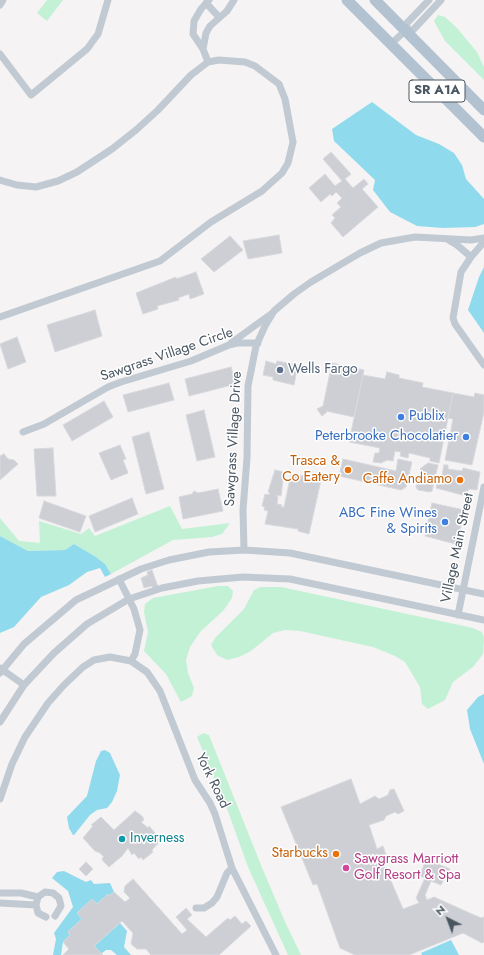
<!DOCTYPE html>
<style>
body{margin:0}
#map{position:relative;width:484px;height:955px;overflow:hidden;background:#f5f3f3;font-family:Jost,sans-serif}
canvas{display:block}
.north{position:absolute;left:428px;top:899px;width:40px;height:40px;-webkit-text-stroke:3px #fff;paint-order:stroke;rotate:318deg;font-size:11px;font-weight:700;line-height:16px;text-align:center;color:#4a5661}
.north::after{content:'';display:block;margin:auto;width:14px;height:18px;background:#4a5661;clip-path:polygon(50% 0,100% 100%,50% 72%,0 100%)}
</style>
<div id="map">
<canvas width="484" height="955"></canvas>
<div class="north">N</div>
</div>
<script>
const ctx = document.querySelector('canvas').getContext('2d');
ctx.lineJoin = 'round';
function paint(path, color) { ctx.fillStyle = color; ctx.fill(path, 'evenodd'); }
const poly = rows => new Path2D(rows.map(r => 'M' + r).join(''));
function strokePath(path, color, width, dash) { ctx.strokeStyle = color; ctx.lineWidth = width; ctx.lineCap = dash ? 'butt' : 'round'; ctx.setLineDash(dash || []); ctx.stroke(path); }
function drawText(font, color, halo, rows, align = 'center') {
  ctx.font = font + ' Jost,sans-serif'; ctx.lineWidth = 3; ctx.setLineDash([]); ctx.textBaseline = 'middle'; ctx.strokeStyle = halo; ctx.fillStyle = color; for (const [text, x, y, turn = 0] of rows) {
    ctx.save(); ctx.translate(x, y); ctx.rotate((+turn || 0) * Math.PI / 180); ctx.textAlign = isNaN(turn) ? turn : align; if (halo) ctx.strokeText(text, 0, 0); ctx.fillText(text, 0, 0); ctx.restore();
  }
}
const green = poly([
 [47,0,63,0,47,21,37,13],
 [438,15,445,17,457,28,477,52,484,67,484,80,445,41,434,21],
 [170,506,182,529,230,523,222,534,212,537,173,540,111,574,105,564,96,557,74,544,65,550,28,551,0,536,0,518,19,541,40,543,39,521,81,534,89,528,95,536],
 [218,586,228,586,233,591,232,598,223,611,201,631,190,647,186,660,188,673,194,688,192,696,181,702,166,674,144,651,148,632,144,612,145,604,153,598],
 [261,587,281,587,473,628,482,632,484,638,483,654,473,667,453,682,445,700,428,709,422,704,420,687,405,662,395,656,373,647,300,631,285,630,273,633,251,651,239,657,227,660,217,655,211,645,215,638,244,609,254,590],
 [203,733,209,735,263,870,286,924,301,955,288,955,248,867,225,803,197,737]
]);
const water = poly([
 [372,102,416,135,439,144,454,153,462,165,466,179,484,199,484,224,475,227,443,228,417,226,390,212,373,190,375,180,334,141,332,129],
 [484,267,484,333,468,310,479,277],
 [0,536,28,551,65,550,74,544,96,557,105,564,111,574,105,577,100,568,87,572,69,585,41,597,14,627,0,633],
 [484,694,484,764,470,729,467,710,478,697],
 [105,750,110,753,120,775,117,791,112,802,107,808,97,810,90,815,74,835,73,835,69,828,67,817,87,796,96,761,101,751],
 [64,871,86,882,91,880,94,884,110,883,114,892,109,896,108,895,97,904,92,899,82,919,68,932,70,935,63,942,61,955,53,955,56,939,54,933,73,907,68,891,52,878,57,872],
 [120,923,127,931,124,947,131,955,117,955,111,950,106,950,101,954,94,946],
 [451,940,459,955,422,955,421,953]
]);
const building = poly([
 [331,152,351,174,345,179,353,188,364,179,368,184,362,189,378,207,343,237,331,223,335,218,332,215,341,207,337,203,342,198,336,192,332,196,330,194,321,202,309,188,325,174,335,186,342,181,323,159,331,152],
 [279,235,282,253,248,259,243,241,279,235],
 [230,236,243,250,214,272,201,259,230,236],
 [196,272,204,294,190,299,189,294,178,298,179,300,157,306,158,309,143,314,136,293,176,277,176,279,196,272],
 [95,310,102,336,55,352,47,325,95,310],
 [17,337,26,362,8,369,0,344,17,337],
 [266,361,276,364,277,361,298,365,294,385,273,380,273,377,263,375,266,361],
 [332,363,364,370,354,417,326,411,327,412,322,416,317,409,323,406,332,363],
 [231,367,236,384,189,396,185,379,231,367],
 [387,372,399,375,399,378,423,383,422,387,453,393,439,463,430,461,430,458,409,453,408,458,400,456,401,452,395,451,393,461,387,460,381,463,373,462,375,453,379,453,380,448,349,442,363,375,385,379,387,372],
 [169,383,174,400,128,412,123,395,169,383],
 [453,393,474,397,475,393,484,395,484,412,472,465,445,460,453,419,448,418,453,393],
 [104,401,113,417,72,441,63,425,104,401],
 [204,410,215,457,197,461,186,415,204,410],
 [149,432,164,489,146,494,132,437,149,432],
 [120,445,126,459,123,460,128,473,111,480,99,453,120,445],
 [53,448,56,496,37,496,34,449,53,448],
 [4,454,8,459,14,460,18,464,0,480,0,456,4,454],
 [343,459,396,471,398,459,412,462,406,487,401,490,339,476,343,459],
 [428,463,438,465,432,491,430,492,418,490,416,487,421,468,428,463],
 [444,465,448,465,448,469,462,471,463,468,480,472,477,490,469,489,466,496,436,488,438,480,441,480,444,465],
 [275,470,284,472,281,496,277,495,277,497,278,497,277,504,282,505,281,507,284,507,291,474,303,476,304,474,308,475,307,478,321,480,309,534,298,531,298,529,265,524,268,511,264,510,265,507,262,506,265,494,269,495,270,493,268,492,275,470],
 [218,489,223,511,183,519,179,497,192,494,194,491,198,493,218,489],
 [132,498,138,514,95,532,89,516,132,498],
 [44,501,86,516,80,532,39,518,44,501],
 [432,503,464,510,459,534,461,535,459,545,425,536,432,503],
 [152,570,158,587,153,589,152,586,144,588,141,578,148,575,147,572,152,570],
 [351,779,360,804,375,796,379,799,388,795,390,790,394,789,404,811,398,814,395,812,386,816,384,820,369,825,377,849,383,846,387,858,382,860,403,909,419,903,416,898,425,878,420,876,426,859,450,869,441,885,431,881,425,895,427,900,434,897,481,918,484,917,484,942,482,943,463,933,409,955,355,955,340,948,317,884,313,885,281,807,351,779],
 [135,811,142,816,144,820,141,822,148,828,149,826,161,840,152,850,153,852,143,860,141,857,139,859,134,853,132,855,128,848,122,856,109,867,103,861,102,858,104,857,100,853,95,851,83,838,93,826,91,825,101,817,114,830,135,811],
 [86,862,93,869,86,876,79,869,86,862],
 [133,879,182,934,187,930,176,917,186,908,192,915,187,919,206,937,228,918,230,920,235,916,242,924,246,921,251,926,219,955,151,955,146,949,137,949,131,944,133,933,122,921,94,946,103,955,63,955,69,949,63,942,70,935,68,932,82,919,77,913,92,899,97,904,108,894,109,896,114,892,125,902,130,898,124,892,125,886,133,879]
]);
const street = poly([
 [206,3,219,17],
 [0,5,3,0],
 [406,30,413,30,441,0],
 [406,30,407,23,429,0],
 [391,44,406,30],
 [203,49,206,33,210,26,227,11,234,0],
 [0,54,31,95,87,49,98,34,108,0],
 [0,180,17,185,36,187,58,181,77,172,112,149,136,130,158,110,191,75,208,62,203,49,193,34,194,21,201,9,209,0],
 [447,239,457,245,471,257],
 [484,242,471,257,461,272,453,318,455,324,484,365],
 [0,317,160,261,211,222,262,191,282,173,288,163,293,142,285,99,279,84,255,66,245,62,219,60,208,62],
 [231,343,271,314],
 [23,432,44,424,108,387,121,382,191,361,229,345,237,343,258,343],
 [244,550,243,510,247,458,248,386,256,346,265,326,274,311,294,294,311,282,360,253,381,243,415,237,471,240,484,238],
 [119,579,134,609,140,630,135,654,131,661],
 [458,615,484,487],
 [0,668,24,685],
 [0,673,24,644,76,600,141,569,169,560,209,552,244,550,290,553,484,594],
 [0,722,24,685,54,653,87,624,129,599,162,588,198,581,243,577,290,579,484,620],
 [0,799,12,764,25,737,48,703,64,685,83,667,94,660,110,657,131,661,147,672,160,691,195,780,210,803,215,814,232,868,227,873,217,897,212,903,204,908,196,908],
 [232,868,276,955],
 [0,893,21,893,38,897],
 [0,903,36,905],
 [46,917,38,913,36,905,38,897,45,892,53,893,59,898,61,906,55,916]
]);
const primary = poly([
 [347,0,484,137],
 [375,0,484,110]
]);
const markers = [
 [280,370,4,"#5c6f8a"],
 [401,417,4,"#3f7fe0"],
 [466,437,4,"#3f7fe0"],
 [348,470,4,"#e8710a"],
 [460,480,4,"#e8710a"],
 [445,522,4,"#3f7fe0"],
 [122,839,4,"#0f9aa8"],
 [336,854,4,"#e8710a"],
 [346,868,4,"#d1479c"]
];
const shields = [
 [437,91,56]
];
const shieldNames = [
 ["SR A1A",437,91]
];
const streetNames = [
 ["Sawgrass Village Circle",167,355,-19],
 ["Sawgrass Village Drive",234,439,-87],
 ["Village Main Street",458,548,-78],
 ["York Road",212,781,64]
];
const serviceNames = [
 ["Wells Fargo",288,370]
];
const shopNames = [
 ["Publix",409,417,"left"],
 ["Peterbrooke Chocolatier",458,437],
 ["ABC Fine Wines",437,514],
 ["& Spirits",437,530]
];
const foodNames = [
 ["Trasca &",340,462],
 ["Co Eatery",340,478],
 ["Caffe Andiamo",452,480],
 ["Starbucks",328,854]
];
const cultureNames = [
 ["Inverness",130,839]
];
const hotelNames = [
 ["Sawgrass Marriott",354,860],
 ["Golf Resort & Spa",354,876]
];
paint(green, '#c3f1d5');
paint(water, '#90daee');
paint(building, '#cdcfd5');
strokePath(building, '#d7d9de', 1);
strokePath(street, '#c1cad2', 7);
strokePath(primary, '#b3c2d1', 11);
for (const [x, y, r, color] of markers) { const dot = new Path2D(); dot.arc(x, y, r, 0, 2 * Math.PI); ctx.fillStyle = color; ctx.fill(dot); strokePath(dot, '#fff', 1.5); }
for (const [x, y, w] of shields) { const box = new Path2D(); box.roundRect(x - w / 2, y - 11, w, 22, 3); ctx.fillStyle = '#fff'; ctx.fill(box); strokePath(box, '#4a5661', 1); }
drawText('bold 13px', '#4a5661', null, shieldNames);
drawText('14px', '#4a5661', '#fff', streetNames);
drawText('14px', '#4e5e75', '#fff', serviceNames, 'left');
drawText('14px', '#366cbe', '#fff', shopNames, 'right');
drawText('14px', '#c56008', '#fff', foodNames, 'right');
drawText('14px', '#0d838f', '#fff', cultureNames, 'left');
drawText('14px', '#b23c85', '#fff', hotelNames, 'left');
</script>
